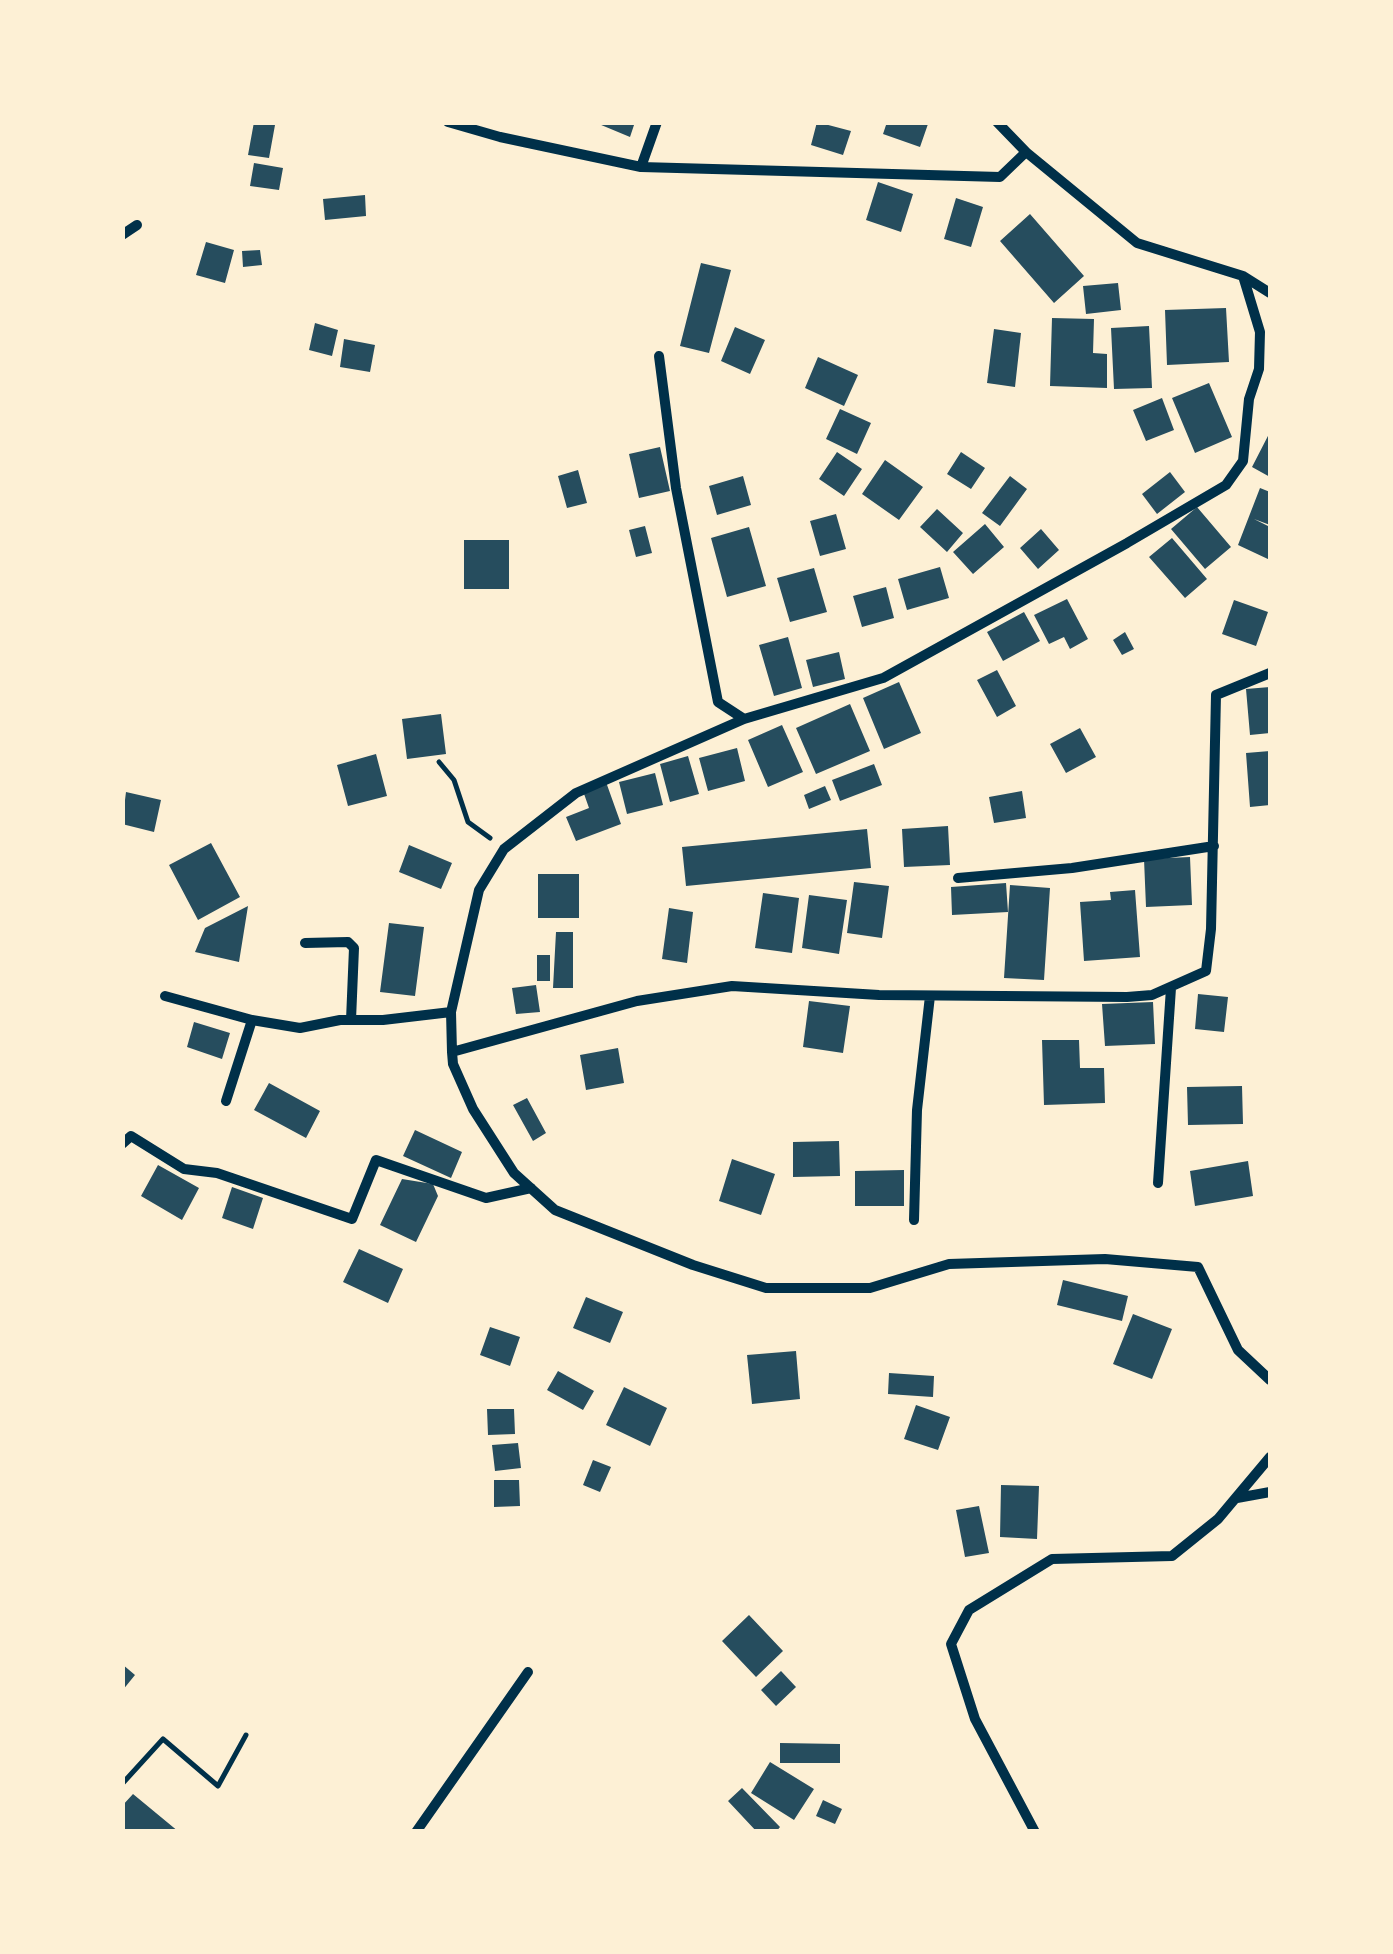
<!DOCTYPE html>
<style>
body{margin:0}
#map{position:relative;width:1393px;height:1954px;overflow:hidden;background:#fdf0d5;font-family:"Sofia Sans Condensed",sans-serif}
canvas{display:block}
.frame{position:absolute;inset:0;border:125px solid #fdf0d5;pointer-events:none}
</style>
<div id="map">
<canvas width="1393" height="1954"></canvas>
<div class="frame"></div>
</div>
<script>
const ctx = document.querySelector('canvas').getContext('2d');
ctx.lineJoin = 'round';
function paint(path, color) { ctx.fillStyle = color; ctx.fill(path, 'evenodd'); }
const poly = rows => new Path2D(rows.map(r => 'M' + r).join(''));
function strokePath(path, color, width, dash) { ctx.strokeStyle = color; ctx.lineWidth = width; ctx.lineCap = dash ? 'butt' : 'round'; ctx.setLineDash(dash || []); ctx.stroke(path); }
const building = poly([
 [254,122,275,125,269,158,248,155],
 [594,122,635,122,630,137],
 [817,122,851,131,843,155,811,145],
 [887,122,928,124,920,147,883,134],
 [254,163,283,168,279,190,250,186],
 [878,182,913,194,901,232,866,220],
 [365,195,366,216,325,220,323,199],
 [956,198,983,207,971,247,944,239],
 [1030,214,1084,276,1054,303,1000,241],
 [206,242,234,250,225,283,196,275],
 [260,250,262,265,243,267,242,251],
 [701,263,731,270,709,353,680,346],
 [1118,283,1121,310,1086,314,1083,286],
 [1226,308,1229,362,1167,365,1165,310],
 [1052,318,1094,319,1093,353,1107,354,1107,388,1050,386],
 [315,323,338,330,332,356,309,350],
 [1149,326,1152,388,1114,389,1111,328],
 [735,327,765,340,750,374,721,361],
 [994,329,1021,333,1015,387,987,383],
 [344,339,375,345,370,372,340,367],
 [818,357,858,375,844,406,805,388],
 [1209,383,1232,437,1195,453,1172,398],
 [1162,398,1174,430,1146,441,1133,410],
 [840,409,871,423,857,454,826,439],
 [1270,432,1270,477,1252,467],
 [660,447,670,491,639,498,629,454],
 [837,452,862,469,844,496,819,479],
 [961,452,985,468,971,489,947,474],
 [885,460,923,487,899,520,862,494],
 [578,470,587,503,567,508,558,476],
 [1170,472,1185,492,1157,514,1142,494],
 [743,476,751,505,717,515,709,486],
 [1010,476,1027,489,1000,526,982,513],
 [1260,488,1270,492,1270,525,1254,519,1270,527,1270,560,1238,545],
 [1197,507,1231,547,1205,569,1171,529],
 [937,509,963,533,947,552,920,527],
 [836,514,846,549,820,556,810,521],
 [985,524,1004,547,973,574,953,552],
 [645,526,652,553,636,557,629,530],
 [749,527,766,586,727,597,711,538],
 [1041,529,1059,550,1038,569,1020,548],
 [1172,538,1207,579,1185,598,1149,557],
 [464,540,509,540,509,589,464,589],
 [940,567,949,598,907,610,898,579],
 [814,568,827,612,790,622,777,578],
 [886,587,894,618,862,627,853,596],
 [1067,599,1088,639,1070,649,1064,637,1049,644,1034,615],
 [1234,600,1268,612,1256,646,1222,634],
 [1024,612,1040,641,1003,661,987,632],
 [1125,632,1134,649,1122,655,1113,640],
 [788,637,802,688,774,696,759,645],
 [839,652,845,679,813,687,806,660],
 [997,670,1016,706,997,717,977,680],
 [899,682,921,733,884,749,863,698],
 [1270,687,1270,733,1250,735,1246,689],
 [850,704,870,751,816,774,796,728],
 [441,714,446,754,407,759,402,719],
 [782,725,803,772,768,787,748,740],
 [1080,728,1096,757,1066,773,1050,744],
 [737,748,745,781,708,791,699,758],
 [1270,751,1270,805,1250,807,1246,753],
 [376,754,387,796,348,806,337,765],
 [688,756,699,794,670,802,660,764],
 [874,764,882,785,840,801,832,780],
 [655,773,663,805,627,814,619,782],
 [606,782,621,824,576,841,566,817,589,808,583,791],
 [825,786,831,800,809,809,804,795],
 [1022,791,1026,818,994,823,989,797],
 [126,792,161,800,154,832,122,824],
 [948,826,950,865,904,867,902,829],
 [867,829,871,868,686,886,682,847],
 [211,843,240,897,198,920,169,865],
 [409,845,452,863,441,889,399,872],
 [1190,857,1192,905,1146,907,1144,859],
 [538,874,579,874,579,918,538,918],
 [854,882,889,886,882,938,847,933],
 [1006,883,1008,912,952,915,951,887],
 [1010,885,1050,888,1044,980,1004,978],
 [1135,890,1140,957,1084,961,1080,902,1111,900,1110,892],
 [763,893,799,898,792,953,755,948],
 [809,895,847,900,839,954,802,948],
 [248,906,239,962,195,952,205,928],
 [669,908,693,912,687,963,662,959],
 [389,923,424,927,415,996,380,992],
 [556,932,573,932,573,988,553,988],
 [537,955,550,955,550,981,537,981],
 [536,985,540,1012,516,1014,512,988],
 [1198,994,1228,997,1224,1032,1195,1029],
 [809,1001,850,1006,843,1053,803,1047],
 [1153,1002,1155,1044,1105,1046,1102,1004],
 [194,1022,230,1033,222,1059,187,1047],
 [1042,1040,1079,1040,1080,1068,1104,1068,1105,1103,1044,1105],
 [618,1048,624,1083,586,1090,580,1055],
 [269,1083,320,1111,306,1138,254,1110],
 [1242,1086,1243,1124,1188,1125,1187,1087],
 [527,1098,546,1133,533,1141,513,1105],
 [415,1130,462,1152,451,1178,403,1156],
 [839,1141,840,1176,793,1177,793,1142],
 [732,1159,775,1174,761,1215,719,1201],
 [1248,1161,1253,1196,1195,1206,1190,1171],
 [158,1165,199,1188,182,1220,141,1196],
 [904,1170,904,1206,855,1206,855,1171],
 [402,1179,433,1184,438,1196,416,1242,380,1225],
 [232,1187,263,1198,253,1229,222,1218],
 [359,1249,403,1269,388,1303,343,1282],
 [1063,1280,1128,1296,1122,1321,1057,1305],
 [586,1297,623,1312,610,1343,573,1328],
 [1133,1314,1172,1329,1152,1379,1113,1364],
 [490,1327,520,1337,510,1366,480,1355],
 [796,1351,800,1399,752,1404,747,1355],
 [558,1371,594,1391,583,1410,547,1390],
 [889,1373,934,1376,933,1397,888,1394],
 [624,1387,667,1408,650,1446,606,1425],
 [916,1405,950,1417,938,1450,904,1439],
 [487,1409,514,1409,515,1434,488,1435],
 [518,1443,521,1468,495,1471,492,1445],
 [593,1460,611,1467,600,1492,583,1485],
 [494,1480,519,1480,520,1506,494,1507],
 [1001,1485,1039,1486,1037,1539,1000,1537],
 [979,1506,989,1553,965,1557,956,1510],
 [749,1615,783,1651,756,1677,722,1641],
 [122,1664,135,1675,122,1691],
 [781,1671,796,1687,776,1706,761,1690],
 [780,1743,840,1744,840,1763,780,1763],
 [770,1762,814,1789,794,1820,751,1793],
 [742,1788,780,1827,776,1832,757,1832,728,1801],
 [133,1794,179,1832,122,1832,122,1806],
 [823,1800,842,1809,835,1824,816,1816]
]);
const path = poly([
 [439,762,454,780,468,822,490,838],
 [122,1784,163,1739,218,1786,246,1735]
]);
const minor = poly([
 [448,122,500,137,641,167,1000,177,1026,152],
 [997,122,1026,152,1137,243,1243,276,1270,293],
 [641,167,657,122],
 [122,235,137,225],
 [1243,276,1260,332,1259,369,1249,399,1243,461,1226,485,1127,543,883,678,744,719,576,793,504,849,479,890,451,1012,452,1052,453,1064,473,1109,514,1173,555,1210,693,1265,766,1288,870,1288,949,1264,1105,1259,1198,1267,1238,1350,1270,1380],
 [659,356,676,488,718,702,744,719],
 [958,878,1072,868,1214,846],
 [305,943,348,942,354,948,351,1020],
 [165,996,252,1020,300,1028,340,1020,383,1020,451,1012],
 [452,1052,637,1001,732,986,879,995,1127,997,1152,995,1206,971,1211,929,1216,695,1270,673],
 [226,1101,252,1020],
 [122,1144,131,1136,184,1169,217,1173,352,1219,376,1160,486,1198,531,1188],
 [1158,1183,1171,988],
 [914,1220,917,1110,930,996],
 [1237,1498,1270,1492],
 [416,1832,528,1672],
 [1035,1832,975,1719,951,1644,969,1610,1052,1559,1172,1556,1218,1519,1270,1457]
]);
paint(building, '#264d5e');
strokePath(path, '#003049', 5);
strokePath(minor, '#003049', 10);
</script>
